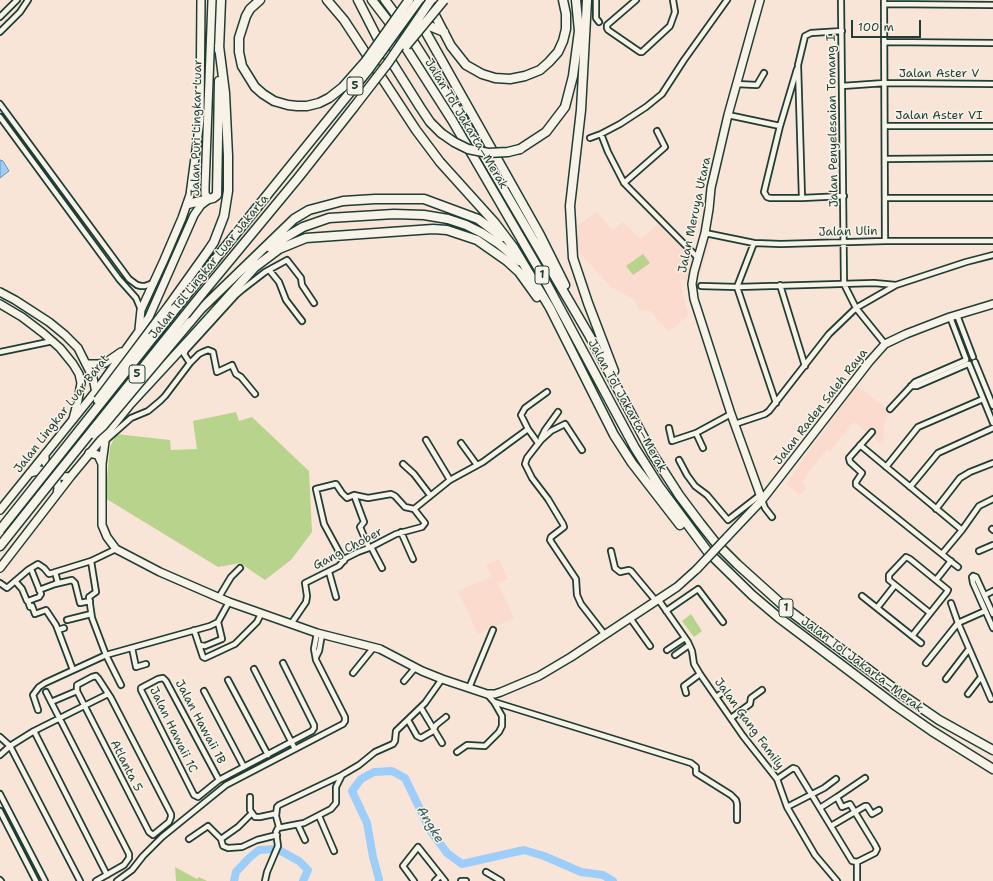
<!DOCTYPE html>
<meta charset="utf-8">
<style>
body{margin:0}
#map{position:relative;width:993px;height:881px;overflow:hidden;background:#f9e5d8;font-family:"Shantell Sans",sans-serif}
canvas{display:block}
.scale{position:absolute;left:851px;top:20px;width:70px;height:18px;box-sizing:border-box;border:2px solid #1f3d34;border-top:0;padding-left:5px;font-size:12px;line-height:14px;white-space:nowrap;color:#1f3d34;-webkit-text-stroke:3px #f7f3e8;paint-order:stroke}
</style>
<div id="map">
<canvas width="993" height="881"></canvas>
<div class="scale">100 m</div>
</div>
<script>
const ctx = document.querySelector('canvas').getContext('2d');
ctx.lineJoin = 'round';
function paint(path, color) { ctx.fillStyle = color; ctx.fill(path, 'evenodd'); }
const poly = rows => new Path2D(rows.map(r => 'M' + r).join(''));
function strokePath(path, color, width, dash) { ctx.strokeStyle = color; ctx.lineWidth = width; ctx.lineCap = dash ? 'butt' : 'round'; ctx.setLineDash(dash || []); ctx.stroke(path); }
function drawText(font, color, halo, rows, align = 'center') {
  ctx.font = font + ' "Shantell Sans",sans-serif'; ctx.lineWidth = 3; ctx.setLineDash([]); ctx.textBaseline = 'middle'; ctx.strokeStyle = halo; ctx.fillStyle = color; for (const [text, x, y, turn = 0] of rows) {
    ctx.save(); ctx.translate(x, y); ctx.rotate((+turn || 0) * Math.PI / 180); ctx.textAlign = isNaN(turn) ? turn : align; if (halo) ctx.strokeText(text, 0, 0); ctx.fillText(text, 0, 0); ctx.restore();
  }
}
const built = poly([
 [597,212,613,230,623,222,640,239,658,224,670,235,697,256,703,235,711,240,698,283,680,280,688,315,669,332,649,310,639,311,635,300,611,287,578,251,574,228],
 [856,385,891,412,884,422,883,445,854,422,830,451,827,449,802,482,807,488,799,495,786,484],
 [499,559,508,579,498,583,514,618,478,634,458,591,492,576,486,565]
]);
const green = poly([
 [643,254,650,263,633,275,626,266],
 [236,412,239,421,252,417,309,471,312,532,291,560,265,580,240,563,218,567,105,498,110,447,116,434,170,440,171,450,197,449,193,421],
 [691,614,702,631,694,637,682,621],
 [175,867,197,879,199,877,207,881,176,881]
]);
const water = poly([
 [0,160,3,161,9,171,0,178,0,160]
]);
const river = poly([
 [234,881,236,872,249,858,259,850,277,849,299,861,308,870,303,881],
 [379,881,379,879,373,857,367,823,352,791,361,779,374,772,392,771,405,778,430,830,447,853,462,864,524,850,544,856,581,872,603,875,613,881]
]);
const minor = poly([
 [596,0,596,18,599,22],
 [636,0,607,25,607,28,608,30,640,52,642,52,670,26,675,12,673,0],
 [841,0,844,284,856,308,885,344],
 [884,0,885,241],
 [884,4,993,5],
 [0,17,17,0],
 [842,31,811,33,805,36,798,65,802,198,844,196],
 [0,32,20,12,28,0],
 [884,42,993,43],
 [797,69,780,126,764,192,767,197,770,198,802,198],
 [736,84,757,85,764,73],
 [842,86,885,83,993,84],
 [0,104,129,279,137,285,141,286,145,286,153,283],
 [728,115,780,126],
 [0,117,119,279,136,298,141,310],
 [885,126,993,126],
 [601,134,608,152,624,183,698,258],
 [590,138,601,134,620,124,646,107,662,94,684,60,727,0],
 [885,159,993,158],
 [624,183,665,147,657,131],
 [885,198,993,198],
 [705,233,754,243,781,244,885,241,993,241],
 [754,243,737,287,776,403],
 [270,271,279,282,286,300,302,321],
 [780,285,805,366],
 [701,286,737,287,874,283,896,285],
 [957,315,973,357],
 [950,317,966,359],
 [0,352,53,341],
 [975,362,993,406],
 [190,363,184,354,186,350,236,295,243,289,265,272,287,260,301,278,302,285,314,303],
 [969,364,993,423],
 [911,386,917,386,968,364],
 [890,409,915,382,966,360],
 [735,424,765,414,769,411,829,334,856,308,896,285,966,262,993,255],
 [669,428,672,441,696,433,731,414],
 [872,432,849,458,850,462,862,473,856,482,856,485,958,567],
 [696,433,703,448],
 [541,438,545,430,558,412],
 [426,440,450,480],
 [105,441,131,418,148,411,160,401,165,396,190,363,199,354,203,352,208,350,213,352,217,372,232,365,236,374,241,377,255,394],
 [461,443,477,465],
 [538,443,528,429,521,415,525,408,547,392],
 [860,445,962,530],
 [582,450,565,424,551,431,541,440,527,458,525,464,532,478,548,499,563,524,564,527,551,537,550,540,576,579,577,595,581,604,605,635],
 [679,460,687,475,695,486,707,495,728,520,760,495],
 [403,464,414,474,430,495],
 [886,467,918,427,983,399],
 [910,487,938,453,993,428],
 [354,495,364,522,360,527,369,548],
 [762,500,765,508,772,517],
 [414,509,450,480,483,462,528,429],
 [936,509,960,478,970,472,993,463],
 [992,529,993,530],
 [401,532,413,559],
 [371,547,382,568],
 [611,551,615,568,620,572,629,570,631,571,656,601],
 [979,551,993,545],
 [942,554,962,530,979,506,993,499],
 [91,561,96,592,89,597,92,618,106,655,121,685],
 [344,561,324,524,316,489,336,484,342,493,347,498,354,495,368,498,391,494,395,496,405,507,414,509],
 [31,569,41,594,39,597,28,601,30,607,32,606,35,614,46,610,56,625,73,670],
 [55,572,58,583],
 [329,572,336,597],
 [973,576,972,577,973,583,993,628],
 [973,576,976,577,993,614],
 [936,580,951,561],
 [15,581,22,589,27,601,28,601],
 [0,583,7,588,28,570,38,564,44,568,49,574,91,561,116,549],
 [39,590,55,584,72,580,75,583,80,603,90,601],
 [985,595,993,591],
 [862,596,921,643],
 [219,597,231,577,240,568],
 [658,599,688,642,692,651,694,664,700,674,743,736,777,779,787,807,815,855,837,881],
 [951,603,958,623,991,699],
 [877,608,895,585],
 [666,611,698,589,723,622],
 [630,618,650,646],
 [67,620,91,614],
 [291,624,306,602,307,596,305,583,339,566,346,558,358,552,369,548,396,534,422,527,425,523,414,509],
 [58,630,64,628],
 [194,630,203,657,205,658,235,644,257,622,261,614],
 [912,636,947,592,948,590,910,559,906,557,889,575,889,580,930,613],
 [199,645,205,646,222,639,218,622],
 [132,648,136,667,146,664],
 [667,650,685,638],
 [675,655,689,645],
 [316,657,319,651,322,634],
 [926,663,958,623,985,611],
 [254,669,295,749],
 [353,673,374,647],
 [96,676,98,678,111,698,171,814,171,817,169,822,153,835,149,832,77,691,77,685,92,677,96,676],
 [946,679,969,649],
 [228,680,268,755],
 [404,681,415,668],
 [469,688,493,630],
 [204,691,244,767],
 [46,692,129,854,129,858,124,865,96,881],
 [686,693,684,686,700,674],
 [487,694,494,702,691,763,696,767,696,773,731,795,736,800,737,804,737,820],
 [968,694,981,677],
 [716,697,722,693],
 [51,702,77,691],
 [421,708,442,743],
 [38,710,33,695,39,687,45,683,106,655,210,626,218,622,229,602],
 [731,718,750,704,751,698,762,690],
 [408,720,417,736,421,738,433,731,436,725,446,717],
 [34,731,107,875],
 [0,737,10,746,80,881],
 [457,752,467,745,485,746,499,732,502,726,502,716,494,702],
 [0,755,10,746,34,731,108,694],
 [777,779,793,768,796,769,852,861,857,862,875,853,877,849,875,845,850,804,842,807,837,797,820,808],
 [219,780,166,681,163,678,158,679,141,688,141,690,194,795,198,797,219,780,312,731,314,728,314,725,283,663],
 [0,794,45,881],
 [250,797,250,810,255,817,260,817,274,814,276,816],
 [837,797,865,778],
 [787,807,824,788,836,779],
 [0,811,36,881],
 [319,816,334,851],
 [298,825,305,840],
 [831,826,865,806,867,806,872,814,879,810],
 [279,827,276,816,277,807,279,805,342,775],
 [189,839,208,826,221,839,223,846,228,848,242,847,257,840,277,835],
 [221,839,238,827,251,814],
 [486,872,501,881],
 [0,880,1,881],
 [117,881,132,870,143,856,162,837,226,785,343,724,345,721,345,717,316,660,314,649,317,633],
 [265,881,267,872,278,846,276,832,278,828,304,823,331,809,336,803,336,787,342,775,359,765,375,752,393,744,395,741,396,731,425,703,442,679],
 [414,881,403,866,418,847,445,881],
 [435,881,440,876],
 [461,881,466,881],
 [857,881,857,862]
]);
const secondary = poly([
 [760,0,728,115,711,188,709,209,705,233,694,272,692,284,694,299,731,414,762,500],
 [0,292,15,300,49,322,65,335,78,348,93,378,102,422],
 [0,304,22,317,43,333,60,348,73,364,79,374,81,383,78,400,73,419],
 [104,432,105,441,102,464,102,525,107,537,116,549,160,572,229,602,317,633,380,649,422,671,442,679,487,694,495,694,501,692,539,676,571,657,677,587,697,569],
 [89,453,98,455,102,464],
 [727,537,762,500,869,362,885,344,906,334,950,317,993,304]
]);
const primary = poly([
 [139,329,141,310,164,260,182,218,190,195,200,120,201,0],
 [87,364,98,364,105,363,121,352],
 [45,454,45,462,50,471,59,476,70,477,69,478],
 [30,473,41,470,51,473,57,481,58,488,57,494],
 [0,510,96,391,149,317,194,215,201,205,209,199,205,194,205,187,212,0],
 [0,568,71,476,105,435]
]);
const motorway = poly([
 [260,0,250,9,246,16,239,38,239,52,242,66,255,87,263,94,274,101,288,105,297,106,307,106,319,103,329,98,343,87],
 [327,0,344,20,416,130,440,162,495,223,514,248,550,308,614,435,632,463,680,525],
 [358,0,381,45,420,107,430,122,441,133],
 [372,0,392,26,452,120,541,273,635,448,659,486,708,552,752,595,778,617,896,706,932,731,993,769],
 [385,0,399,19,462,118,589,335,652,453,679,495,700,523,715,542,737,564,787,609,904,696,939,720,993,750],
 [427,0,451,46,466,65,482,74,495,78,510,79,525,76,540,70,549,62,558,52,563,41,566,29,566,14,563,0],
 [587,0,581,110,570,206,573,258,588,303,614,371],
 [410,4,540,235,565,285],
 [420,22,444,32],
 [219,50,221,0],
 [520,149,546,132,565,107,573,76,579,31,576,0],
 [188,204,213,198,217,195,219,81],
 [269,247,303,227,329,218,394,214,424,215,448,219,466,225,482,233,499,244,519,261],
 [193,287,288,169],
 [202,294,298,178,354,107],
 [168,307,208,251,214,242,224,216,228,191,228,156,225,93,219,46],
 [190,322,201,309,294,219,309,210,343,201,375,199,424,199,478,219,502,237],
 [105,435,130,404,191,338,255,267,279,249,306,238,433,229,447,230,477,240,507,261,519,272,537,297],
 [0,546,50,483]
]);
const secondaryBridge = poly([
 [697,569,727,537]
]);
const motorwayBridge = poly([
 [406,46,444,0],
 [343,87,365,62,409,0],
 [354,107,388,63,431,0],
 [441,133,454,142,468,149,488,153,508,152,520,149],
 [288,169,369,69,419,0],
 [98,400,168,307],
 [94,434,103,426,190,322],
 [50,483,202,294],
 [0,530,193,287]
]);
const shields = [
 [355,86,16],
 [542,275,14],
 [137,374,16],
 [786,608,14]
];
const shieldNames = [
 ["5",355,86],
 ["1",542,275],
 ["5",137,374],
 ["1",786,608]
];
const streetNames = [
 ["Jalan Aster V",939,74],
 ["Jalan Aster VI",939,116],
 ["Jalan Penyelesaian Tomang I",833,121,-91],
 ["Jalan Tol Jakarta–Merak",466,124,59],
 ["Jalan Puri Lingkar Luar",197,128,-89],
 ["Jalan Meruya Utara",695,215,-78],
 ["Jalan Ulin",848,232,-1],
 ["Jalan Tol Lingkar Luar Jakarta",209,267,-51],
 ["Jalan Tol Jakarta–Merak",627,406,61],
 ["Jalan Raden Saleh Raya",821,407,-52],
 ["Jalan Lingkar Luar Barat",62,414,-52],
 ["Gang Chober",348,549,-28],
 ["Jalan Tol Jakarta–Merak",862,665,37],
 ["Jalan Hawaii 1B",200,722,62],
 ["Jalan Gang Family",749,724,54],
 ["Jalan Hawaii 1C",173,730,64],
 ["Atlanta 5",126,766,63]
];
const waterNames = [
 ["Angke",430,825,59]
];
paint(built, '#fadbcd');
paint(green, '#b8d48c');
paint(water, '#9dcefa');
strokePath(water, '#6b94ab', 1);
strokePath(river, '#9dcefa', 8);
strokePath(minor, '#1f3d34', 8);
strokePath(secondary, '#1f3d34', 10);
strokePath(primary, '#1f3d34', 10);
strokePath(motorway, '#1f3d34', 11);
strokePath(minor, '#f7f3e8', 4.5);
strokePath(secondary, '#f7f3e8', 7);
strokePath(primary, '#f7f3e8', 7);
strokePath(motorway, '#f7f3e8', 8);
strokePath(secondaryBridge, '#1f3d34', 10, []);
strokePath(motorwayBridge, '#1f3d34', 11, []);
strokePath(secondaryBridge, '#f7f3e8', 7);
strokePath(motorwayBridge, '#f7f3e8', 8);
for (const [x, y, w] of shields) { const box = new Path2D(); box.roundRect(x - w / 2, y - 9, w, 18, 3); ctx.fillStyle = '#f7f3e8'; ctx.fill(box); strokePath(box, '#1f3d34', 1); }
drawText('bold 11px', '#1f3d34', null, shieldNames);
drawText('12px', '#1f3d34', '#f7f3e8', streetNames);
drawText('italic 13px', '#385a5c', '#f7f3e8', waterNames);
</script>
